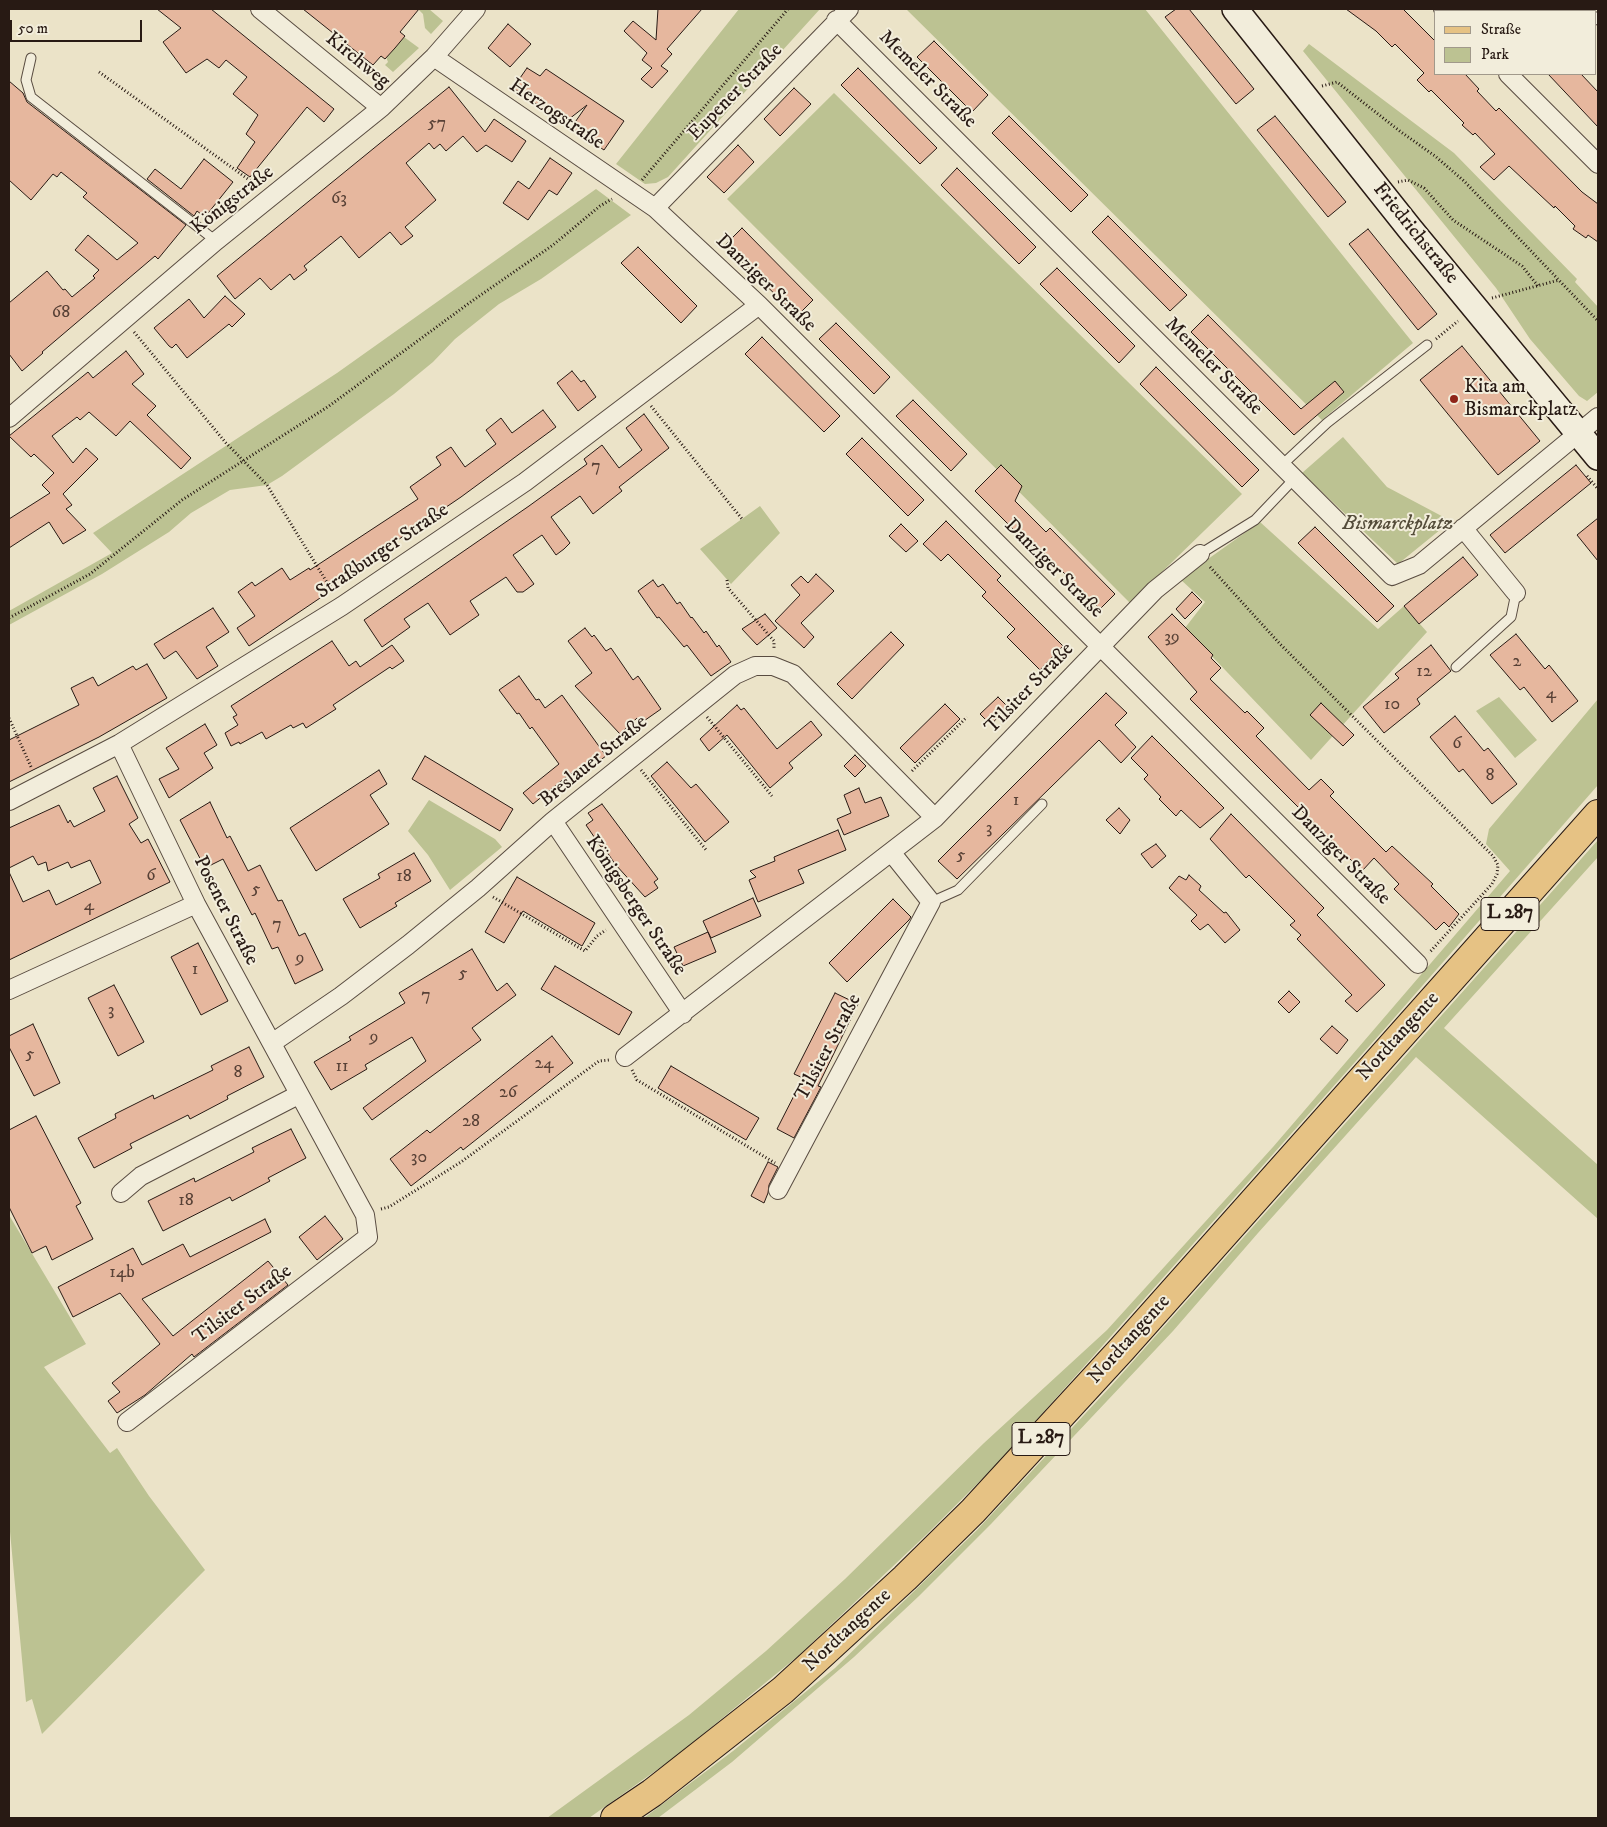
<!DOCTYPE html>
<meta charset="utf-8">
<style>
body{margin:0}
#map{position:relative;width:1607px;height:1827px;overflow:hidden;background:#ebe3c8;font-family:"IM FELL DW Pica",serif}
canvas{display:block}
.frame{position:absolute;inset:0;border:10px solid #281a14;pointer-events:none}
.legend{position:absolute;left:1434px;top:10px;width:162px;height:65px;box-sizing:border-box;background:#f2eddb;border:1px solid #a1998b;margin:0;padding:6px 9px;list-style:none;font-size:15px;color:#281a14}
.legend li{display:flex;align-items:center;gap:10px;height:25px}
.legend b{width:25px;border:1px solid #a1998b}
.scale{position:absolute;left:10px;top:20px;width:132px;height:22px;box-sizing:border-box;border:2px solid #281a14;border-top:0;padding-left:6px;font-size:15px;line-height:18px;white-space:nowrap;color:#281a14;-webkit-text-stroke:4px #f2eddb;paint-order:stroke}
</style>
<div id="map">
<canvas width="1607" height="1827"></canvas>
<div class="frame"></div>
<ul class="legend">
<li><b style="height:6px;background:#e6c284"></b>Straße</li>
<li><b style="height:14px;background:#bcc292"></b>Park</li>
</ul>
<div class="scale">50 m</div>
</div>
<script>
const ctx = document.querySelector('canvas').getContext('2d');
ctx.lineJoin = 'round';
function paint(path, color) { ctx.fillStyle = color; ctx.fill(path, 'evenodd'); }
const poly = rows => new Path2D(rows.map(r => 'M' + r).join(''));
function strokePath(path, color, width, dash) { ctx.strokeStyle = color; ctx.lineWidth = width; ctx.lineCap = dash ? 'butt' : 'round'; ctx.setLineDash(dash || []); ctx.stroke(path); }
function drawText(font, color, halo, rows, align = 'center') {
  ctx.font = font + ' "IM FELL DW Pica",serif'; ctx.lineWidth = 4; ctx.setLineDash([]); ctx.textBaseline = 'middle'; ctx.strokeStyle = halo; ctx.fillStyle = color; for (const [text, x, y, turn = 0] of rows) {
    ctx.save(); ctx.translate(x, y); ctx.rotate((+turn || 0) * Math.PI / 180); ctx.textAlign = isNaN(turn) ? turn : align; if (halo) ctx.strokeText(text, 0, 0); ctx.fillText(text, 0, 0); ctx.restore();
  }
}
const green = poly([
 [418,9,429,9,443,21,431,34,425,28,423,14],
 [739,9,820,9,668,177,656,183,645,184,616,164],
 [906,9,1145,9,1413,343,1322,420],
 [404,37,419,48,393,72,385,65,388,62,386,57],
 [1309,44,1454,153,1577,279,1575,282,1598,307,1598,392,1587,401,1579,396,1530,339,1496,288,1303,51],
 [834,93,1242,494,1130,603,727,199],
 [596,189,631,215,541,279,499,304,455,339,433,362,394,394,282,476,267,485,230,490,191,513,169,532,102,574,9,625,9,611,112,553,93,533,337,373],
 [1343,437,1387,487,1451,521,1398,564,1302,473],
 [760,506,780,533,731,584,700,549],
 [1260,522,1378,629,1404,606,1427,632,1311,760,1185,628,1205,602,1180,579],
 [1499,697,1537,740,1515,758,1476,711],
 [1598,699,1598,785,1388,1025,999,1462,927,1534,798,1656,675,1757,589,1818,547,1818,689,1715,766,1651,845,1579,984,1443,1107,1330,1273,1147,1510,871,1486,844,1489,829],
 [429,800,495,839,502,847,450,890,428,855,408,831],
 [1598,840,1598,857,1444,1028,1598,1165,1598,1219,1416,1057,1258,1233,1173,1331,991,1524,919,1596,854,1657,732,1762,658,1818,644,1818,733,1751,835,1668,977,1530,1111,1386],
 [9,1215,86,1344,44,1367,110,1453,117,1448,149,1496,205,1570,42,1734,32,1699,26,1702,9,1521]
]);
const building = poly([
 [157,9,211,9,334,109,324,122,307,107,250,177,237,168,255,142,246,134,258,115,233,94,247,77,226,60,219,68,207,59,186,73,163,42,181,28,157,9],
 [303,9,419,9,400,32,405,36,395,48,385,59,381,56,373,65,303,9],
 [658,9,702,9,667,49,672,54,661,66,668,71,652,88,641,79,652,68,642,60,647,53,624,31,633,21,656,40,658,9],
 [1176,9,1189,9,1254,89,1236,104,1165,17,1176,9],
 [1346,9,1403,9,1436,42,1436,74,1465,74,1479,89,1477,91,1496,111,1499,108,1582,192,1598,204,1598,242,1588,235,1586,238,1573,229,1575,226,1555,206,1554,208,1509,166,1494,180,1480,167,1495,154,1475,133,1473,135,1462,125,1464,123,1431,90,1429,92,1417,80,1424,73,1395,44,1392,47,1376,31,1346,9],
 [508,24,531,44,510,67,488,48,508,24],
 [934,41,988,95,972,112,917,57,934,41],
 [527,68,540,76,546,69,624,121,604,150,571,128,587,105,564,123,513,88,527,68],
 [858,68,937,148,920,164,841,85,858,68],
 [1548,74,1581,74,1598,92,1598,127,1548,74],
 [9,81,23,93,27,102,186,225,158,259,155,256,42,352,43,353,22,371,9,354,9,303,47,271,63,290,65,289,72,297,95,278,93,276,99,270,75,250,88,235,117,260,138,243,83,197,87,193,61,172,57,177,53,174,31,200,9,180,9,81],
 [449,87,485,132,494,119,526,141,512,162,486,145,477,152,463,136,446,151,440,144,434,149,429,143,406,163,436,200,405,227,413,236,401,245,390,232,359,258,341,236,304,266,307,270,294,280,290,274,271,290,260,278,235,299,217,276,449,87],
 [794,88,811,104,780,136,764,119,794,88],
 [1009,116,1088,195,1071,212,992,133,1009,116],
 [1275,116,1346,202,1328,217,1257,130,1275,116],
 [738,145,754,162,724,193,707,177,738,145],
 [550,158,572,173,557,195,549,190,528,220,503,203,518,181,529,189,550,158],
 [204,159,233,182,205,217,197,211,194,216,147,179,155,169,181,189,204,159],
 [957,168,1036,247,1019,264,941,185,957,168],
 [1108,216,1187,295,1170,311,1092,232,1108,216],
 [742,228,813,300,797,316,725,245,742,228],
 [1368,229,1437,314,1418,330,1349,244,1368,229],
 [638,247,697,306,681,323,621,263,638,247],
 [1057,268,1135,346,1119,363,1040,284,1057,268],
 [225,296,245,314,232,327,229,324,187,358,176,344,172,348,169,346,154,328,189,299,204,318,225,296],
 [1208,315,1301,409,1335,381,1344,392,1294,435,1191,332,1208,315],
 [836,323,890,377,874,394,819,339,836,323],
 [762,337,840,416,824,432,745,354,762,337],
 [1462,346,1540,441,1498,475,1420,380,1462,346],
 [126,351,144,374,132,384,156,406,147,415,191,458,181,469,130,421,116,436,89,412,80,420,77,417,52,436,73,463,86,448,98,459,63,494,72,505,66,509,86,530,63,544,49,522,9,548,9,519,50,493,42,485,54,473,34,454,31,457,9,436,88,372,93,378,126,351],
 [1156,367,1259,470,1242,487,1140,384,1156,367],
 [572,371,581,382,584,380,596,397,578,411,557,383,572,371],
 [913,400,967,454,951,471,896,416,913,400],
 [543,410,556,427,461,497,324,590,326,594,249,646,237,628,255,616,238,592,252,582,255,586,282,568,290,580,309,568,310,570,418,499,410,487,441,465,436,457,451,447,465,467,496,444,486,430,501,418,512,433,543,410],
 [644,414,669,448,619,487,622,491,593,514,580,496,551,517,570,543,564,549,556,555,542,535,513,555,534,584,523,592,517,592,506,577,470,601,479,615,450,635,428,603,404,619,410,627,382,647,364,620,529,506,587,464,584,459,602,445,619,468,642,450,626,428,644,414],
 [862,438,924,500,908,516,846,454,862,438],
 [1001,465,1022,486,1015,501,1046,532,1050,528,1115,594,1100,609,1034,543,1031,547,975,491,1001,465],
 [1576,465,1591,483,1505,553,1490,535,1576,465],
 [1598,518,1598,561,1577,535,1598,518],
 [946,521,1001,576,997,580,1063,646,1040,670,1007,637,1015,629,982,596,986,592,948,554,941,561,923,544,946,521],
 [901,524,918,541,906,552,889,536,901,524],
 [1315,527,1394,606,1377,622,1298,543,1315,527],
 [1463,557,1478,575,1419,624,1404,606,1463,557],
 [816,574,834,591,801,623,814,637,804,648,775,621,800,595,791,585,801,576,808,583,816,574],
 [653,580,658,587,663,584,677,604,680,602,691,618,692,617,704,633,706,631,717,647,719,645,731,662,711,676,687,645,684,647,659,617,657,618,638,591,653,580],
 [1192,592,1202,602,1185,619,1176,609,1192,592],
 [213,608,229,632,206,647,218,666,197,679,176,651,164,659,154,644,213,608],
 [765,614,777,628,757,645,742,629,765,614],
 [1172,614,1213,655,1211,658,1221,668,1210,679,1245,713,1247,711,1264,728,1256,736,1309,790,1321,779,1334,792,1330,796,1386,852,1392,846,1433,884,1431,886,1459,914,1449,927,1444,922,1436,930,1394,889,1399,884,1374,858,1362,871,1190,699,1197,692,1148,637,1172,614],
 [585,628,592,637,594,635,606,651,611,648,633,680,638,676,661,709,641,723,637,718,620,734,575,686,592,673,568,641,585,628],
 [891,632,904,645,852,699,837,684,891,632],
 [1516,634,1545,669,1549,665,1578,701,1552,722,1524,687,1520,690,1490,655,1516,634],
 [332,641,349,666,356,661,360,667,392,645,404,661,392,669,390,667,333,705,336,709,306,728,303,723,293,728,291,725,266,739,262,732,240,744,239,742,231,746,225,733,238,725,233,717,237,715,231,706,332,641],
 [1431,645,1451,671,1417,699,1420,704,1384,733,1363,707,1399,678,1395,674,1431,645],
 [147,664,167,698,99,737,9,782,9,740,79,705,71,688,93,677,98,686,133,666,136,670,147,664],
 [519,676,536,700,539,699,545,708,562,695,606,756,575,778,571,773,533,804,523,793,559,764,532,727,530,729,519,713,517,714,499,690,519,676],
 [1106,693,1127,713,1115,725,1136,747,1121,763,1099,740,957,879,938,861,1106,693],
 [998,697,1007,706,991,725,980,714,998,697],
 [1321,703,1354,735,1343,746,1310,715,1321,703],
 [945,704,960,719,915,763,900,748,945,704],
 [737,705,741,710,744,708,777,749,811,721,822,735,789,763,793,768,770,788,727,735,709,751,700,739,737,705],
 [1455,716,1484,751,1488,748,1517,784,1492,804,1463,769,1459,772,1430,737,1455,716],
 [205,724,217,745,204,753,213,768,169,798,159,779,179,769,166,748,205,724],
 [1152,736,1224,808,1200,828,1181,810,1176,816,1159,799,1161,797,1144,779,1148,775,1131,758,1152,736],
 [855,755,866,766,855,777,844,766,855,755],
 [425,756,513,809,500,831,412,779,425,756],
 [667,762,691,788,696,784,729,822,705,842,651,776,667,762],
 [379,770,387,784,370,795,389,824,316,871,290,828,379,770],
 [117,776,138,818,129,824,141,843,148,839,170,882,9,960,9,872,23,902,49,890,56,905,101,883,90,860,71,868,68,862,48,871,46,862,38,865,33,856,9,868,9,828,59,805,68,823,70,820,74,827,105,811,93,788,117,776],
 [859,788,865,803,881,797,889,816,844,835,837,819,851,813,844,795,859,788],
 [210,802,227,838,230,836,248,871,260,865,278,901,282,900,299,936,305,933,323,970,295,984,278,947,272,949,255,913,252,915,223,859,205,868,180,820,210,802],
 [602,804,658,879,654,882,658,888,645,897,615,864,603,846,601,847,586,825,593,820,588,813,602,804],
 [1119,808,1130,820,1120,834,1106,820,1119,808],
 [1231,814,1324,908,1317,915,1385,985,1357,1012,1345,1001,1352,995,1297,939,1301,935,1290,925,1295,921,1249,875,1246,878,1210,839,1231,814],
 [838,830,846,850,798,870,804,883,758,902,749,880,756,877,750,871,775,861,774,857,838,830],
 [1156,844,1166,856,1152,868,1141,854,1156,844],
 [414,853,431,881,395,903,397,906,360,928,343,899,380,878,378,874,414,853],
 [1189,875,1201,886,1199,890,1224,913,1226,912,1240,930,1225,943,1208,924,1200,930,1191,921,1197,915,1169,888,1179,876,1186,880,1189,875],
 [517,877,595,923,582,946,523,911,504,943,485,932,517,877],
 [753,898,761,916,711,938,708,932,716,952,683,966,674,947,708,932,703,921,753,898],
 [893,899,911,917,909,920,847,982,829,963,893,899],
 [198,943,228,1001,201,1015,171,957,198,943],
 [472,949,497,991,507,983,516,995,472,1028,481,1040,372,1120,363,1108,426,1061,412,1037,365,1065,367,1069,331,1090,314,1062,351,1040,349,1037,405,1003,399,993,472,949],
 [555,966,632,1012,619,1035,541,989,555,966],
 [114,985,144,1042,118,1056,88,998,114,985],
 [1289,991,1300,1002,1289,1013,1278,1002,1289,991],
 [835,993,858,1004,818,1086,821,1087,794,1138,777,1129,803,1078,794,1074,835,993],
 [33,1024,60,1083,34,1096,9,1047,9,1036,33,1024],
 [1332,1026,1348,1040,1337,1054,1320,1039,1332,1026],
 [552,1036,573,1063,463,1150,461,1147,411,1186,390,1159,427,1130,430,1133,552,1036],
 [249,1047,264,1077,227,1096,228,1099,190,1119,188,1115,130,1144,132,1148,94,1168,78,1138,116,1118,115,1114,153,1095,154,1099,213,1070,211,1066,249,1047],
 [671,1066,759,1118,746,1140,658,1088,671,1066],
 [36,1116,81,1203,76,1206,93,1239,52,1260,46,1246,32,1253,9,1207,9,1130,36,1116],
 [291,1129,306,1158,268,1178,270,1181,232,1201,230,1197,163,1231,148,1201,194,1178,195,1182,254,1152,252,1148,291,1129],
 [768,1162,778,1167,769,1185,768,1193,764,1203,751,1196,768,1162],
 [325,1216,343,1239,317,1260,299,1237,325,1216],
 [265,1219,271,1232,142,1299,173,1336,268,1261,288,1285,194,1357,192,1354,145,1395,117,1413,108,1401,120,1392,112,1383,160,1344,120,1293,73,1317,58,1287,133,1248,142,1265,183,1244,190,1257,265,1219]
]);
const path = poly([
 [99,72,259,187],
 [1322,86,1337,82,1401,132,1435,156,1464,181,1598,321],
 [642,180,788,9],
 [1398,182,1408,180,1424,188,1453,220,1522,266,1538,286],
 [1492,298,1559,280],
 [134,332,226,443,267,485,333,592],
 [1436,339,1458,321],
 [651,406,742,519],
 [1587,476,1598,489],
 [1210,567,1280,644,1493,856,1498,865,1497,874,1492,884,1429,953],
 [727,580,728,588,774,641,774,650],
 [9,618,90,574,182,500,329,406,472,301,553,245,600,206,612,199],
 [707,717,772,796],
 [9,718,32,769],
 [641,770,707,851],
 [912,771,967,717],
 [493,897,585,951,597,936,606,930],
 [632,1070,637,1080,775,1163],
 [381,1209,389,1207,461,1162,599,1061,609,1060]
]);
const lane = poly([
 [1589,9,1590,11],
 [1596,17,1598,20],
 [31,58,26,80,31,97,216,241],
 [1282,465,1327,423,1427,345],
 [1200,554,1255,520,1295,478],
 [1456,667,1511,617,1516,593],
 [931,902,958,890,1042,804]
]);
const street = poly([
 [260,9,381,108],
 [1443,9,1446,11],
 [836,20,1392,576,1419,565,1598,417],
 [434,57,655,208,759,305,1418,964],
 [1508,74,1598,164],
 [655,208,849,9],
 [9,418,216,241,381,108,434,57,476,9],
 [1463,528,1516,593],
 [119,744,196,904,365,1215,368,1237,127,1422],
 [9,801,119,744,342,606,525,482,759,305],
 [553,821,683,1014],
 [9,990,196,904],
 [272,1043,341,996,408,945,478,888,553,821,735,675,755,666,773,666,793,674,935,818],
 [625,1057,935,818,1155,590,1200,554],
 [778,1190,931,902,891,852],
 [121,1193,141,1176,298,1095]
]);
const secondary = poly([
 [1235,9,1410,229,1598,457]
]);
const primary = poly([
 [615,1818,652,1793,783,1690,905,1578,973,1511,1122,1349,1598,814]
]);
const markers = [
 [1454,399,5,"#8f2418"]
];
const numberNames = [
 ["57",437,124],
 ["63",339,199],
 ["68",61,313],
 ["7",596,467],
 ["39",1172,638],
 ["2",1517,662],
 ["12",1424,672],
 ["4",1551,694],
 ["10",1392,705],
 ["6",1457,744],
 ["8",1490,776],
 ["1",1016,801],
 ["3",989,829],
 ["5",961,856],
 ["6",151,876],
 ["18",404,877],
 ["5",256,890],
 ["4",89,906],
 ["7",277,925],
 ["9",300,959],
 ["1",195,970],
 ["5",463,974],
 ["7",426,996],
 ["3",111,1011],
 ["9",374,1038],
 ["5",30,1055],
 ["24",544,1064],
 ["11",342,1067],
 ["8",238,1073],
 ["26",508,1093],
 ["28",471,1122],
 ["30",419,1158],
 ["18",186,1201],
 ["14b",122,1273]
];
const shields = [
 [1510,914,58],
 [1041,1439,58]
];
const shieldNames = [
 ["L 287",1510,914],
 ["L 287",1041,1439]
];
const streetNames = [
 ["Kirchweg",357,61,39],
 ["Memeler Straße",927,80,45],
 ["Eupener Straße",736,93,-46],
 ["Herzogstraße",556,115,34],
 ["Königstraße",233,201,-38],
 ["Friedrichstraße",1415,234,51],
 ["Danziger Straße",765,284,44],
 ["Memeler Straße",1213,367,45],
 ["Straßburger Straße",383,552,-34],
 ["Danziger Straße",1053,569,45],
 ["Tilsiter Straße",1030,689,-46],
 ["Breslauer Straße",594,762,-39],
 ["Danziger Straße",1340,856,45],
 ["Königsberger Straße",635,906,56],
 ["Posener Straße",225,911,63],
 ["Nordtangente",1399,1037,-48],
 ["Tilsiter Straße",829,1048,-62],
 ["Tilsiter Straße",243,1305,-37],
 ["Nordtangente",1130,1340,-48],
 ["Nordtangente",848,1631,-43]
];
const poiNames = [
 ["Kita am",1464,388],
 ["Bismarckplatz",1464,411]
];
const parkNames = [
 ["Bismarckplatz",1398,525]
];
paint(green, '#bcc292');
paint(building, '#e6b79e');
strokePath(building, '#281a14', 1);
strokePath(lane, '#594c41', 11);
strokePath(street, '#594c41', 20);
strokePath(secondary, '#281a14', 28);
strokePath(primary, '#281a14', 30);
strokePath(path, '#281a14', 3, [1, 2.5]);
strokePath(lane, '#f2eddb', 9);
strokePath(street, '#f2eddb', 18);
strokePath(secondary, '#f2eddb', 25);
strokePath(primary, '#e6c284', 28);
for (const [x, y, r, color] of markers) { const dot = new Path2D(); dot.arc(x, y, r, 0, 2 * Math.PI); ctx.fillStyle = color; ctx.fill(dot); strokePath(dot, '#f2eddb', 2); }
drawText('18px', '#584136', null, numberNames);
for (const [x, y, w] of shields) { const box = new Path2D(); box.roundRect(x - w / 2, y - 16.5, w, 33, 4); ctx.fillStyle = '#f2eddb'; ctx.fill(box); strokePath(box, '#281a14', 1); }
drawText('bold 19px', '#281a14', null, shieldNames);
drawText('20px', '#281a14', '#f2eddb', streetNames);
drawText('20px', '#281a14', '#f2eddb', poiNames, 'left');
drawText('italic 20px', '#544c3a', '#f2eddb', parkNames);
</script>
